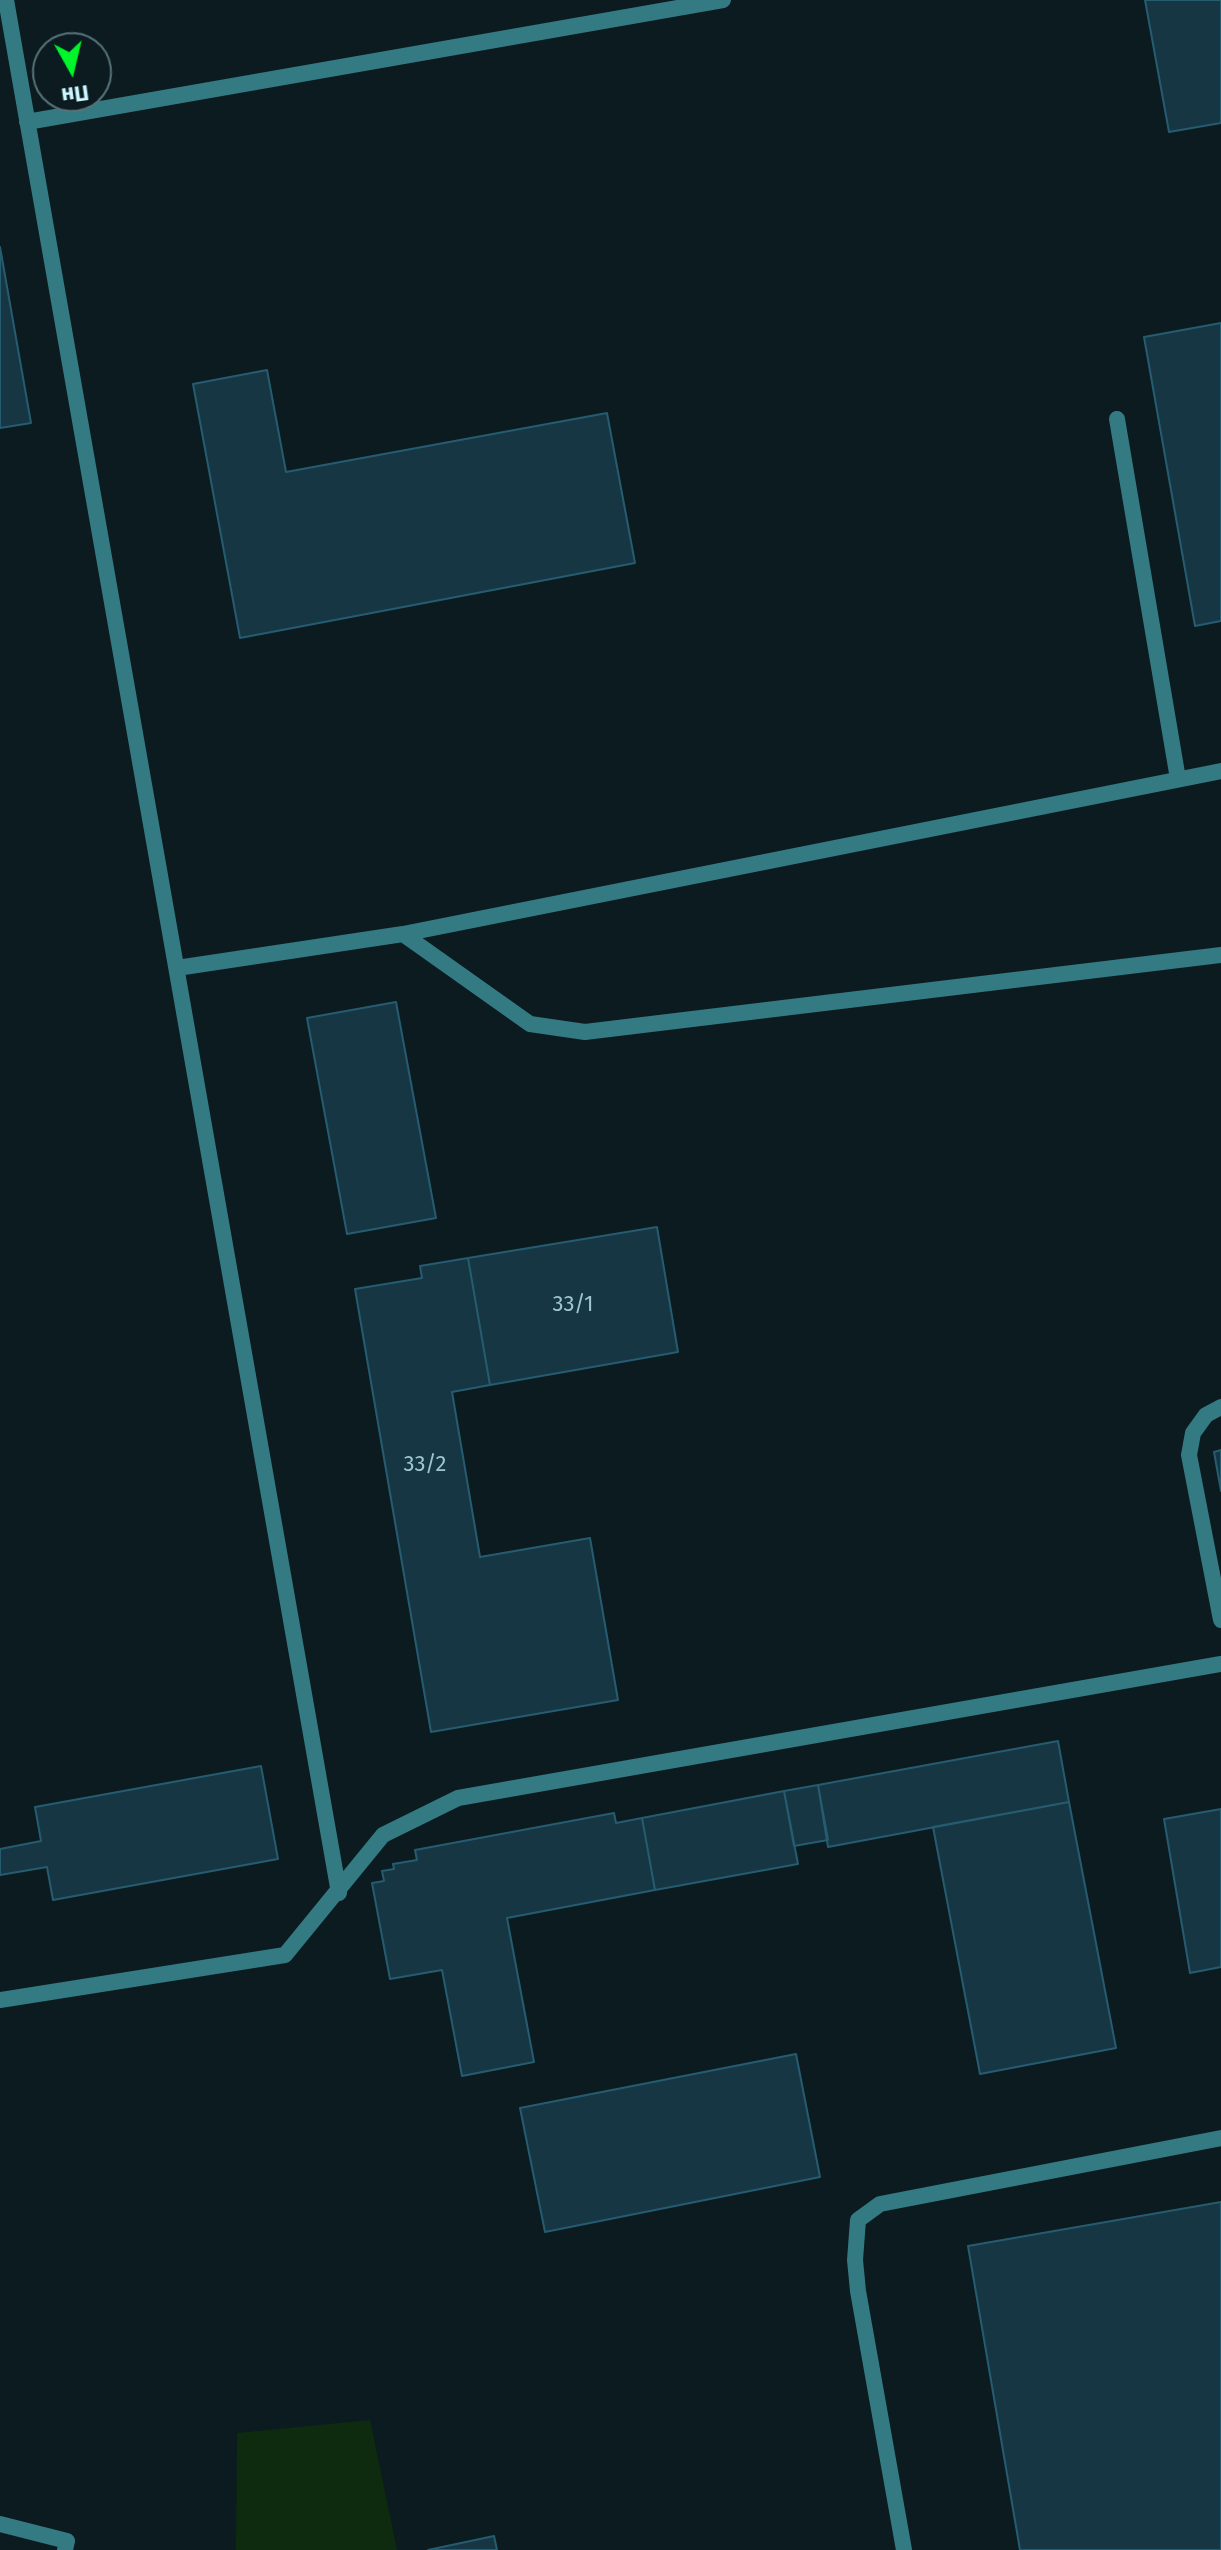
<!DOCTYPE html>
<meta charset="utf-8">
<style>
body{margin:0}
#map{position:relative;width:1221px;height:2550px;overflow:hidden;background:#0b1b20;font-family:"Fira Sans",sans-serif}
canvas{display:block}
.north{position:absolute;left:32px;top:32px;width:80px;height:80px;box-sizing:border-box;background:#0b1b20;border:2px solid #587279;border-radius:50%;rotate:172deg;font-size:22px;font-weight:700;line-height:32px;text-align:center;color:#cbf5ff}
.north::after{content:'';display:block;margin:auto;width:28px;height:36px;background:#00f62a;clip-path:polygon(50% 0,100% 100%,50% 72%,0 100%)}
</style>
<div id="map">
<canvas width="1221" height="2550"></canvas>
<div class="north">Пн</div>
</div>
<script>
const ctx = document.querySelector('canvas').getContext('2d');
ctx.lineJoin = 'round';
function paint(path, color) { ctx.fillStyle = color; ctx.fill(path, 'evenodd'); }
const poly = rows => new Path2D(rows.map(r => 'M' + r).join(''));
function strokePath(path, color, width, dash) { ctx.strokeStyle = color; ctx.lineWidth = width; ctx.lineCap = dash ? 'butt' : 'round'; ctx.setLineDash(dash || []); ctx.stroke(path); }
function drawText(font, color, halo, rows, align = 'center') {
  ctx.font = font + ' "Fira Sans",sans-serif'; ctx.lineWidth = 7; ctx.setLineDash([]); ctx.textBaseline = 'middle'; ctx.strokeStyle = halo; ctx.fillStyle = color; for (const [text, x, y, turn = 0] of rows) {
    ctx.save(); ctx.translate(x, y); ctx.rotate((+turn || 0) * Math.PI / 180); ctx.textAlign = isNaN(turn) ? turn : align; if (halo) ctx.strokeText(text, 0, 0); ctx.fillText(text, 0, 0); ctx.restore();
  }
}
const green = poly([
 [370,2420,397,2550,236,2550,237,2433]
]);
const building = poly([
 [1145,0,1221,0,1221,123,1169,132,1145,0],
 [0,247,31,423,0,428,0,247],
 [1221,323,1221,621,1195,626,1144,337,1221,323],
 [267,370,286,472,607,413,635,563,240,638,193,384,267,370],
 [396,1002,436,1218,347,1234,307,1018,396,1002],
 [657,1227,678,1352,490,1385,468,1258,657,1227],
 [468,1258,490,1385,452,1392,480,1557,590,1538,618,1700,431,1732,355,1289,422,1278,420,1266,468,1258],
 [1221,1450,1221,1491,1214,1452,1221,1450],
 [1058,1741,1069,1802,828,1847,818,1785,1058,1741],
 [261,1766,278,1859,53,1900,47,1867,0,1875,0,1849,41,1841,35,1807,261,1766],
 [818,1785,828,1840,794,1846,784,1791,818,1785],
 [784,1791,798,1864,655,1890,642,1818,784,1791],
 [1069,1802,1116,2048,980,2074,933,1827,1069,1802],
 [1221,1809,1221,1967,1190,1973,1164,1819,1221,1809],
 [614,1813,616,1823,642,1818,655,1890,507,1918,534,2062,462,2076,442,1970,390,1979,372,1883,384,1881,382,1871,394,1869,393,1864,417,1860,415,1850,614,1813],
 [796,2054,820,2177,545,2232,520,2108,796,2054],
 [1221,2202,1221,2550,1020,2550,968,2246,1221,2202],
 [494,2536,497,2550,428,2550,494,2536]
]);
const lane = poly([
 [6,0,339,1893],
 [27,122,723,0],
 [1117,419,1178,779],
 [403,934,530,1024,585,1032,1221,955],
 [177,968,403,934,1221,771],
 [1221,1407,1206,1415,1193,1433,1189,1455,1221,1620],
 [0,2000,285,1955,383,1835,458,1798,1221,1664],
 [0,2524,67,2541,65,2550],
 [904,2550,858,2291,855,2260,858,2220,880,2204,1221,2138]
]);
const numberNames = [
 ["33/1",573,1305],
 ["33/2",425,1465]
];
paint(green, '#0e2b0f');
paint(building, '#163643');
strokePath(building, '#265c70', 2);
strokePath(lane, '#337a83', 16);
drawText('22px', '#9ec5d0', null, numberNames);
</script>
